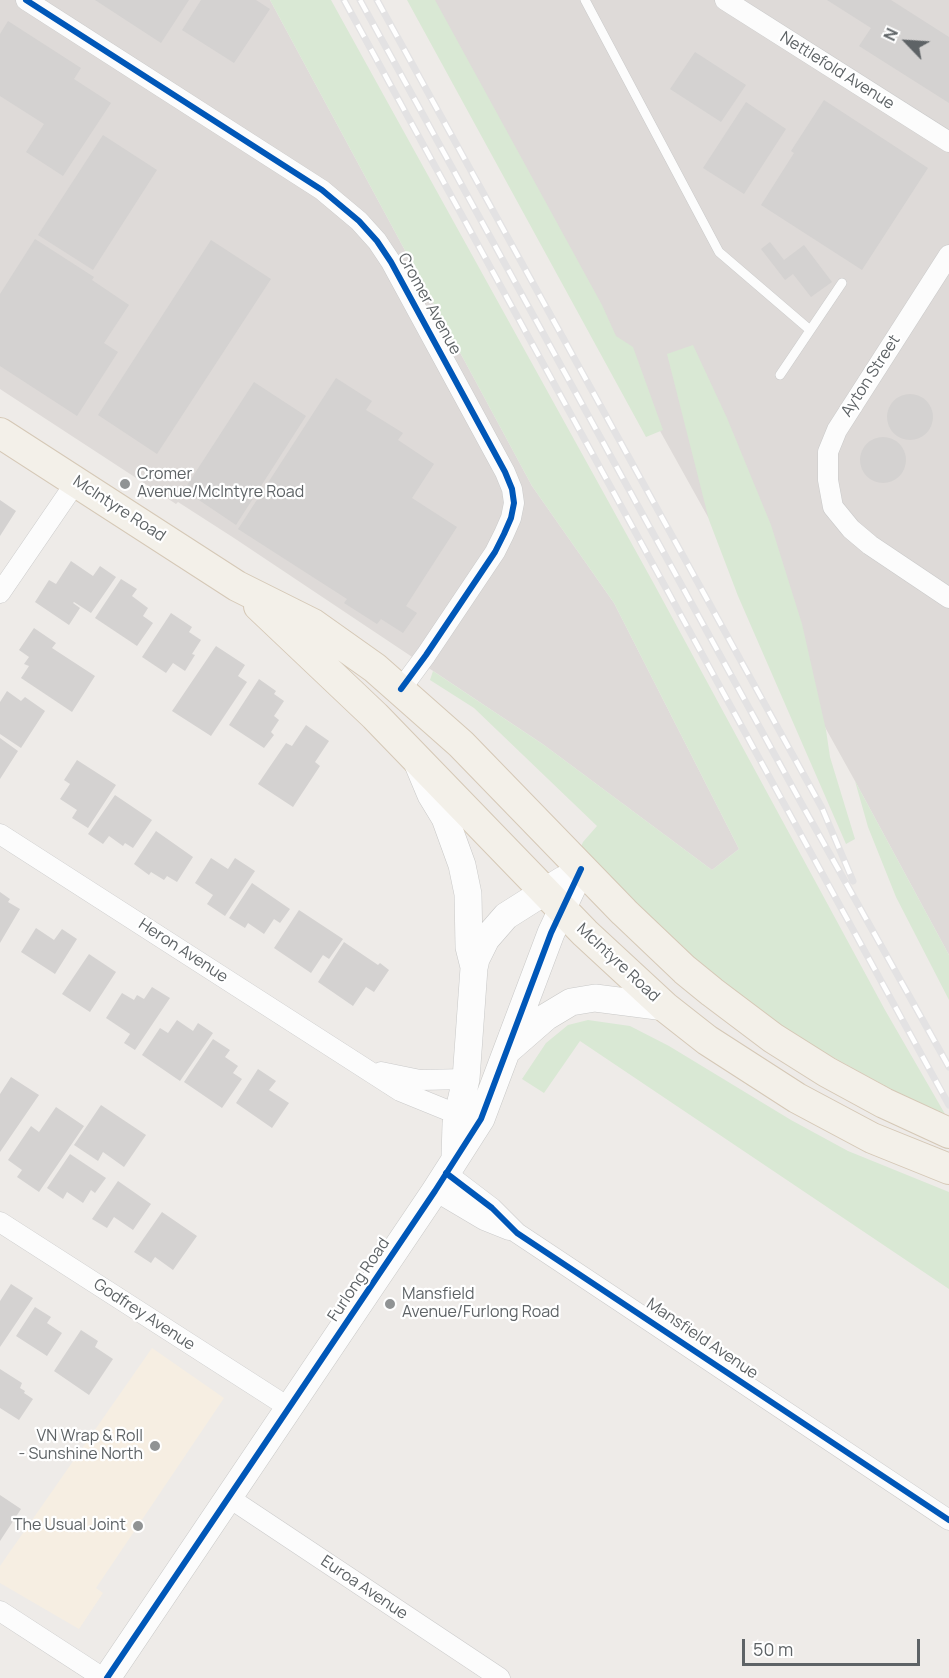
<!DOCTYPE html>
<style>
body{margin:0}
#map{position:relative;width:949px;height:1678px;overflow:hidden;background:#eeebe8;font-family:Manrope,sans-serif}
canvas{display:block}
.north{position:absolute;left:877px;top:12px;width:60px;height:60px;-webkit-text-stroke:4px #fff;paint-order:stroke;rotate:295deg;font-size:16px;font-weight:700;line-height:24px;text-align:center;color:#5e6366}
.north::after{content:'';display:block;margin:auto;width:21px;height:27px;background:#5e6366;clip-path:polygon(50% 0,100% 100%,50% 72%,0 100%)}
.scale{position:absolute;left:742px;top:1639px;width:178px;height:27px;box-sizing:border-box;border:3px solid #5e6366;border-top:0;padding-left:8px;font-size:18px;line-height:21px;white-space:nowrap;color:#5e6366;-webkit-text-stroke:4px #fff;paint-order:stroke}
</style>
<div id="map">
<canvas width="949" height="1678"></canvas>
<div class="north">N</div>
<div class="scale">50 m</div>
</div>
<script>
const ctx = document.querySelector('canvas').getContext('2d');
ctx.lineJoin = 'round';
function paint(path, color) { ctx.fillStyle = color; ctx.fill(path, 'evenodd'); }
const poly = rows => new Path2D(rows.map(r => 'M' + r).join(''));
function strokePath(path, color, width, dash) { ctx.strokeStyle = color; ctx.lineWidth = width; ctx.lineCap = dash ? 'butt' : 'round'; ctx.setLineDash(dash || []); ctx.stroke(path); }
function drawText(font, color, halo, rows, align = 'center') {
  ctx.font = font + ' Manrope,sans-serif'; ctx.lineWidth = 4.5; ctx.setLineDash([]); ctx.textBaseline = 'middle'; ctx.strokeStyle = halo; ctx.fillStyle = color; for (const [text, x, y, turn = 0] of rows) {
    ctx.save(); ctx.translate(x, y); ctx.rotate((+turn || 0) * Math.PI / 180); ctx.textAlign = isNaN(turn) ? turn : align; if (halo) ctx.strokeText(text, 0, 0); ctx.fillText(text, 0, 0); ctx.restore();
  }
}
const commercial = poly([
 [152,1348,224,1398,96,1588,103,1593,79,1629,0,1583,0,1566]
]);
const industrial = poly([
 [0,0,270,0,532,486,614,603,739,849,712,870,544,745,234,538,178,502,176,504,0,389],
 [420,0,949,0,949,955,855,781]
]);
const green = poly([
 [270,0,331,0,654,584,885,1010,945,1114,898,1093,809,1044,747,1003,708,971,666,934,580,849,583,842,597,826,474,708,430,680,433,671,544,745,712,870,739,849,614,603,532,486],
 [407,0,435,0,602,305,616,336,633,347,663,430,646,437],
 [693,345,727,418,771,525,802,624,826,730,830,757,855,839,846,844,738,596,709,520,667,354],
 [855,781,949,955,949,1000,896,897,868,827],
 [588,1020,630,1026,669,1046,791,1120,848,1151,949,1192,949,1289,580,1041,544,1093,522,1079,546,1043,568,1025]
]);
const building = poly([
 [95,0,189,0,161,43],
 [201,0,256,0,270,9,234,63,182,30],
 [827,0,891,0,949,37,949,103,859,46,871,28],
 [8,21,81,68,74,79,111,103,63,176,26,152,44,124,0,96,0,34],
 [695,52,746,85,721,122,670,89],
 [824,100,928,168,862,270,761,205,794,153,791,151],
 [746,102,786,129,744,194,703,168],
 [103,135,157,170,93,270,38,235],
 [35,239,94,277,92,280,129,305,104,343,118,352,77,416,0,366,0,294],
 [211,240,271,279,157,454,98,415],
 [770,242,784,260,804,245,832,282,811,297,793,274,785,280,761,249],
 [336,378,372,401,366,410,403,433,398,440,434,464,412,498,457,527,406,606,417,613,403,633,381,619,377,624,344,603,347,599,238,529],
 [254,382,306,416,236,525,184,490],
 '887 417a23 23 0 1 1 46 0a23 23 0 1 1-46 0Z',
 '860 460a23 23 0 1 1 46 0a23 23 0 1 1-46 0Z',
 [0,500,16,511,0,536],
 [71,561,93,576,100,566,116,577,91,613,74,602,73,603,80,608,69,625,35,602,49,580,56,584],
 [121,579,137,589,132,596,148,608,143,616,153,623,137,646,95,618],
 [171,613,192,627,189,632,201,640,192,654,195,655,185,671,173,663,166,673,142,657],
 [34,628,56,643,52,648,95,676,72,712,21,678,29,666,24,664,29,657,19,650],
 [216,646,245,665,238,676,247,682,211,736,172,711],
 [259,679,276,691,274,694,284,701,274,716,279,720,271,732,274,735,264,748,229,725],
 [7,691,21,701,25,697,45,711,21,748,0,734,0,702],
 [306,725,329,741,315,762,320,766,293,807,258,784,286,743,292,746],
 [0,738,18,751,0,779],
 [77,760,116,785,88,828,72,818,77,810,60,799,70,784,64,780],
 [115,795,152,820,133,848,125,843,123,846,109,836,103,844,88,834],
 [156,831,193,857,177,882,167,876,164,880,151,872,149,875,134,864],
 [211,858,228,869,235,858,255,871,225,916,207,904,213,895,195,883],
 [252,883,290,909,280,923,274,919,264,934,248,923,245,928,229,918],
 [0,892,10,899,8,902,20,909,0,943],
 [299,910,343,939,329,959,323,955,311,973,274,948],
 [36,928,54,940,62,929,77,939,55,974,21,952],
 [344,942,378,965,380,963,389,970,374,992,366,987,353,1006,318,982],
 [89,954,116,972,90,1012,62,994],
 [152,987,170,998,135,1050,124,1043,130,1034,106,1018,122,993,134,1000,137,995,144,999],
 [177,1020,193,1031,198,1023,213,1033,180,1081,142,1055,160,1028,168,1033],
 [213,1039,230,1050,225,1057,238,1066,233,1073,242,1079,222,1108,184,1082],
 [258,1069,276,1081,269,1090,289,1103,272,1128,236,1103],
 [11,1077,39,1095,0,1152,0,1094],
 [101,1105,146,1135,124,1167,103,1152,98,1161,74,1145],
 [56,1107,84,1126,39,1192,17,1177,22,1170,8,1160,31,1126,39,1132],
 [70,1154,106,1178,95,1193,91,1190,83,1203,67,1192,63,1199,47,1188],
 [118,1181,151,1204,133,1230,114,1217,107,1228,92,1219],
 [162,1212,197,1236,173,1270,155,1257,151,1263,134,1252],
 [11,1284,33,1298,0,1347,0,1301],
 [35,1307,51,1317,47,1323,62,1333,47,1356,16,1336],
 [81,1330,98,1341,95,1347,113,1359,89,1395,54,1371],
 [0,1369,22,1383,20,1388,25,1391,24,1393,33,1399,19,1420,0,1408],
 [0,1495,21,1509,0,1541]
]);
const lane = poly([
 [585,0,719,252,810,330],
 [780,375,842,283]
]);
const street = poly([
 [26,0,322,190,359,221,377,241,391,262,505,472,512,489,514,503,511,518,504,534,495,552,426,655,401,689],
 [725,0,949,142],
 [949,255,837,430,828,452,828,480,833,507,851,529,870,545,949,598],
 [0,593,76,482],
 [0,834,400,1091,459,1115],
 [381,1072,420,1080,466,1079],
 [446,1173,492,1208,517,1233,949,1520],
 [435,1191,484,1220,509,1230],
 [0,1222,288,1407],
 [228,1497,500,1678],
 [0,1611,103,1678]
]);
const secondary = poly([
 [418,764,431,795,445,818,462,865,468,894,469,947,474,967],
 [507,1051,546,1017,571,1002,595,998,665,1007],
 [455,1157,456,1124,466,1079,474,968,476,959,486,939,506,916,563,880],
 [107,1678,435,1191,481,1119,551,933,581,869]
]);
const primary = poly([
 [0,433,237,586,313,624,375,668,461,744,624,912,685,970,712,992,773,1038,827,1072,884,1103,949,1133],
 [259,606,375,716,585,933,665,1007,707,1040,797,1098,872,1138,949,1169]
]);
const rail = poly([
 [344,0,949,1105],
 [360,0,804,808,949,1067],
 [377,0,822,808,853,881]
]);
const cycleway = poly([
 [26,0,322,190,359,221,377,241,391,262,505,472,512,489,514,503,511,518,504,534,495,552,426,655,401,689],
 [446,1173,492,1208,517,1233,949,1520],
 [107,1678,435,1191,481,1119,551,933,581,869]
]);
const markers = [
 [125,484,6,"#909394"],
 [390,1304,6,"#909394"],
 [155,1446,6,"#909394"],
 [138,1526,6,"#909394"]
];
const streetNames = [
 ["Nettlefold Avenue",837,71,32],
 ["Cromer Avenue",429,304,61],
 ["Ayton Street",871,376,-57],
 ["McIntyre Road",119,509,33],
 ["Heron Avenue",183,951,33],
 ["McIntyre Road",618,963,43],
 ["Furlong Road",359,1280,-56],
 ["Godfrey Avenue",144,1315,33],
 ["Mansfield Avenue",702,1339,34],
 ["Euroa Avenue",364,1588,34]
];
const poiNames = [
 ["Cromer",137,475],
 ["Avenue/McIntyre Road",137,493],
 ["Mansfield",402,1295],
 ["Avenue/Furlong Road",402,1313],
 ["VN Wrap & Roll",143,1437,"right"],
 ["- Sunshine North",143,1455,"right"],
 ["The Usual Joint",126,1526,"right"]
];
paint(commercial, '#f6eee2');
paint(industrial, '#dedad8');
paint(green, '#d9e8d4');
paint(building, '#d4d2d1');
strokePath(lane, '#cacaca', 10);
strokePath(street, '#cacaca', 21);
strokePath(secondary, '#c8c8c7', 28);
strokePath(primary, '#d5c8b6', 32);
strokePath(lane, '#fcfcfc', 9);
strokePath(street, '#fcfcfc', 20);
strokePath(secondary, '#fcfcfc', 27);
strokePath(primary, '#f3f0e9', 30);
strokePath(rail, '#e3e2e3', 7);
strokePath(rail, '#fff', 4.5, [14]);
strokePath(cycleway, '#0057b8', 6);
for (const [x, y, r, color] of markers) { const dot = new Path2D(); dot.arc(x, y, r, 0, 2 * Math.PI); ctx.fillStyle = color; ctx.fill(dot); strokePath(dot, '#fff', 2); }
drawText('16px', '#5e6366', '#fff', streetNames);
drawText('16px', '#5e6366', '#fff', poiNames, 'left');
</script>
